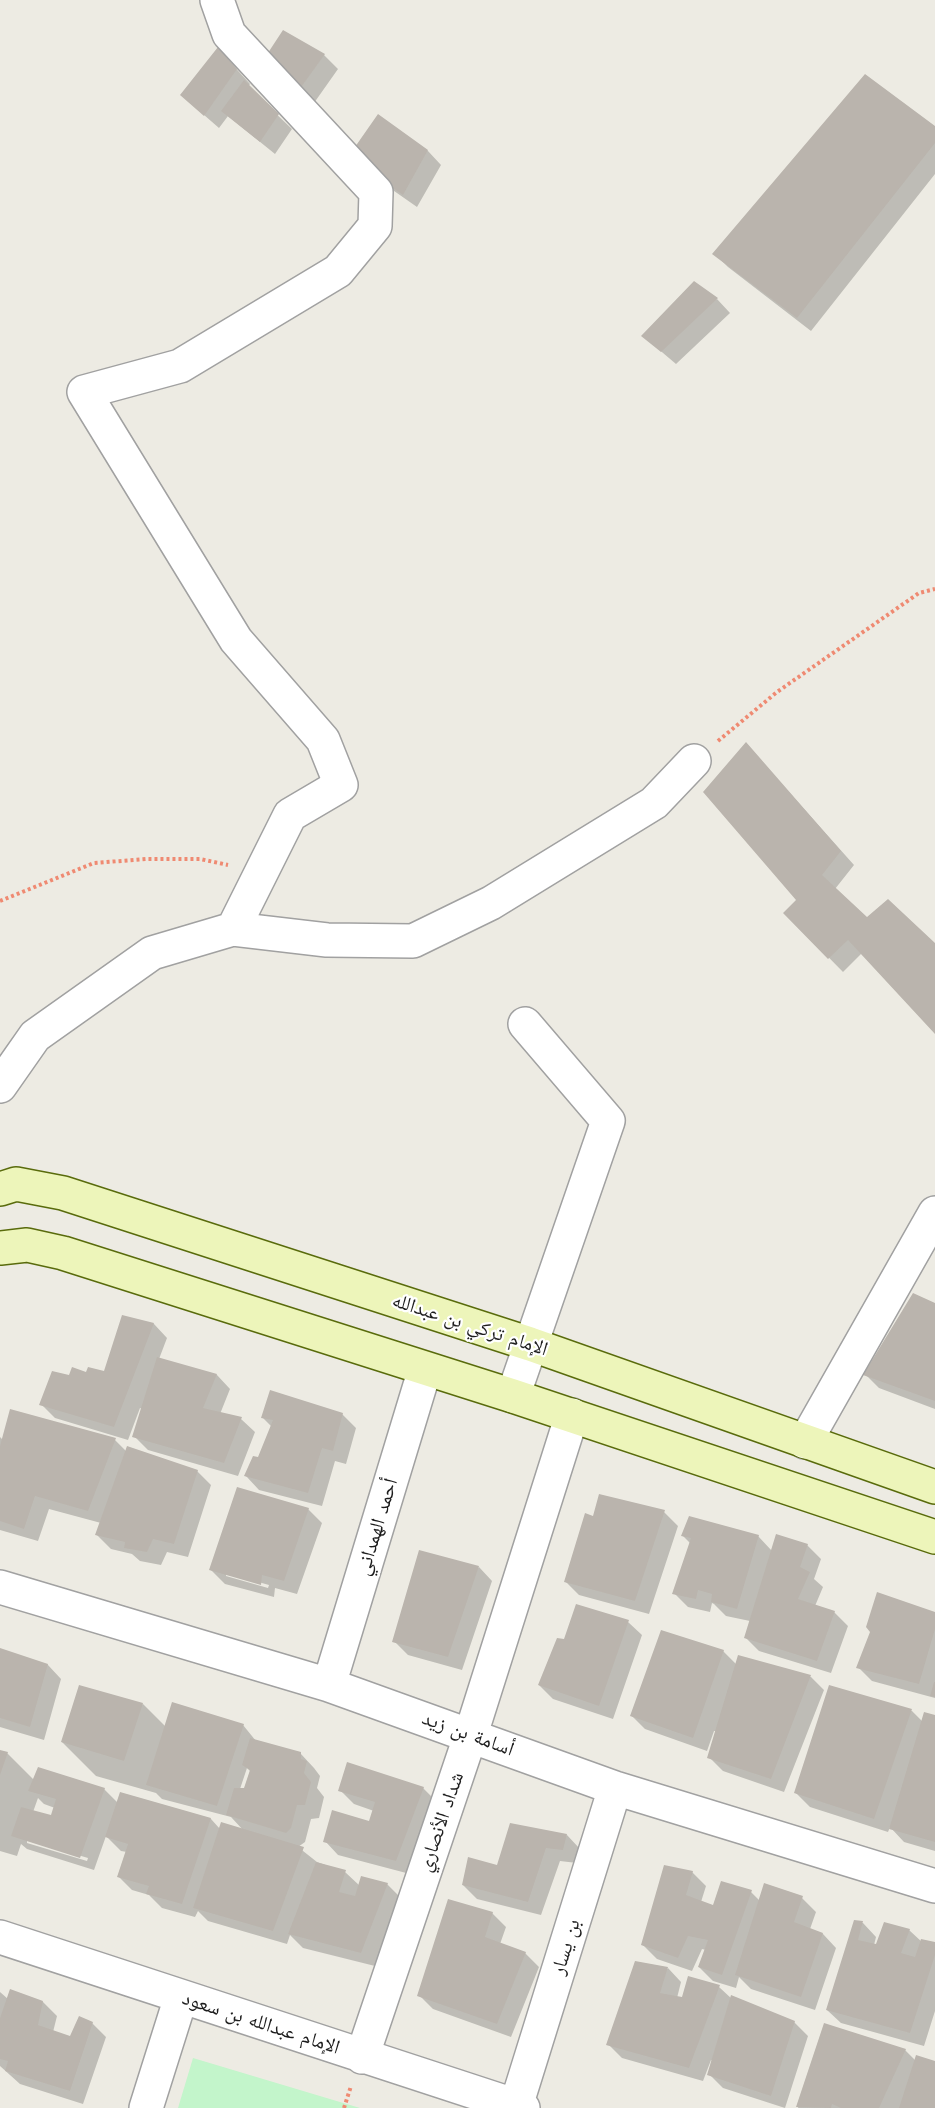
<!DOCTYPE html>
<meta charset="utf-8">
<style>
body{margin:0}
canvas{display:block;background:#edebe3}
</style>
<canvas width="935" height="2108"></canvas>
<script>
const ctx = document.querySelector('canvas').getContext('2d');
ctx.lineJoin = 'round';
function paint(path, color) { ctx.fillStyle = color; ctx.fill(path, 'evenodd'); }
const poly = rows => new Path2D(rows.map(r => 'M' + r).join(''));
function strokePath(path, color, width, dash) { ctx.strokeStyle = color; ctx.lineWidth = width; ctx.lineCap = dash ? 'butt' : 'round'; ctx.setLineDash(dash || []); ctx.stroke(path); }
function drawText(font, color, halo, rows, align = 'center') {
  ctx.font = font + ' "Work Sans","Noto Naskh Arabic",sans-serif'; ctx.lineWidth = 4.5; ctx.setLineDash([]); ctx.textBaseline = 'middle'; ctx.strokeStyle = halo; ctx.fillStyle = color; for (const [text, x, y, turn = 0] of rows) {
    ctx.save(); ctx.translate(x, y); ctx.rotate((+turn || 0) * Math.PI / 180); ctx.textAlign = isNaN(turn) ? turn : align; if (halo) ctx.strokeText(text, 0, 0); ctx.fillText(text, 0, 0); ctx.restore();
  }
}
const park = poly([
 [193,2058,360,2108,178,2108]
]);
const shadow = poly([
 [284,32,324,55,338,69,314,103,278,75],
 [231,63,250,84,248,87,292,129,275,154,228,116,219,128,196,108],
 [379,116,428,151,441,165,417,207,364,170],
 [935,128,935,174,811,331,728,267,714,253],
 [717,299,730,313,676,364,643,336],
 [746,744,854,865,835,889,867,919,935,945,935,1031,862,953,843,972,785,913,798,900],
 [935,1305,935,1409,879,1388,865,1374],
 [123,1316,154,1324,167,1338,159,1359,217,1375,230,1389,220,1414,241,1419,255,1432,238,1476,148,1450,134,1436,142,1409,140,1408,128,1440,55,1418,41,1404,70,1377,105,1373],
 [342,1414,356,1428,346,1464,335,1461,322,1506,259,1490,246,1476,259,1459,272,1427,263,1418],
 [0,1437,3,1440,115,1440,126,1451,197,1471,211,1485,188,1557,167,1552,161,1565,140,1561,132,1554,111,1549,97,1535,101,1523,49,1509,38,1541,0,1530],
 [308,1509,322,1523,297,1594,275,1588,274,1597,225,1584,211,1570],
 [226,1573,269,1585,268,1588,226,1576],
 [664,1512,678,1526,649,1614,579,1595,565,1581,594,1517],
 [683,1536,758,1536,772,1551,807,1545,821,1559,814,1579,823,1587,815,1606,834,1612,848,1626,831,1673,759,1651,745,1637,750,1621,726,1616,714,1604,712,1603,710,1612,688,1607,674,1593,691,1544],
 [479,1567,492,1581,462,1670,408,1655,394,1641],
 [935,1614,935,1698,872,1681,858,1667,872,1632],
 [628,1622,642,1635,613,1719,553,1699,539,1685],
 [0,1650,48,1665,61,1679,44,1740,0,1727],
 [723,1651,737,1665,739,1657,811,1677,824,1690,784,1792,723,1771,709,1757,717,1731,714,1731,707,1751,645,1729,631,1715],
 [830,1687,912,1711,923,1722,935,1717,935,1851,904,1842,890,1827,888,1832,810,1807,796,1793],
 [143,1704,166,1727,243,1725,256,1741,301,1754,314,1768,320,1776,317,1788,324,1797,319,1818,311,1819,305,1842,298,1847,317,1862,345,1872,360,1886,387,1884,401,1898,375,1966,303,1948,290,1935,287,1944,208,1921,198,1911,195,1917,162,1908,149,1895,132,1890,119,1877,127,1852,121,1851,106,1836,94,1870,27,1849,21,1844,17,1856,0,1851,0,1751,7,1753,34,1780,104,1789,118,1803,211,1819,220,1829,243,1830,231,1817,162,1799,156,1793,96,1776,62,1742],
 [247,1768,251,1772,245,1790,240,1789],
 [38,1798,44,1804,55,1808,52,1817,33,1812],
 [27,1840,88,1858,87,1861,27,1843],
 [423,1788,437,1802,410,1874,338,1855,325,1841,370,1823,374,1811,354,1804,340,1790],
 [567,1835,580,1849,577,1863,560,1861,541,1915,477,1899,463,1885],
 [692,1872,706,1886,701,1902,714,1907,751,1892,760,1901,802,1898,816,1912,810,1929,823,1934,836,1948,815,2010,751,1989,739,1977,736,1988,713,1981,699,1967,706,1950,702,1949,692,1971,657,1959,643,1945],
 [492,1913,506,1927,500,1944,525,1953,539,1967,511,2037,433,2009,419,1995],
 [855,1922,863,1923,876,1937,874,1945,909,1930,922,1942,935,1944,935,2011,924,2046,841,2023,827,2010],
 [668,1968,681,1982,677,1998,683,1999,719,1987,732,1999,794,2022,808,2036,785,2108,723,2088,709,2074,713,2061,711,2060,703,2081,622,2058,608,2044],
 [0,1992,8,1999,43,2002,57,2016,53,2032,71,2038,92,2023,106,2037,83,2104,20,2084,0,2066],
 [825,2025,905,2050,916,2061,935,2063,935,2108,798,2108]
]);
const building = poly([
 [283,30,325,54,299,90,262,62],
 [218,47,237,69,204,116,180,95],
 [865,74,935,126,935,143,797,318,712,254],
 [244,80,279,114,260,142,221,111],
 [378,114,428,150,403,195,348,157],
 [694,281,718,298,661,352,641,336],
 [746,742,841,851,822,875,867,917,888,899,935,943,935,1034,848,940,828,959,783,913,796,900,703,792],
 [913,1293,935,1303,935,1401,863,1375],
 [122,1315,154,1323,114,1427,39,1405,52,1371,69,1375,72,1367,86,1372,88,1367,104,1371],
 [157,1357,217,1374,203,1408,242,1417,224,1463,132,1437],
 [270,1390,343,1413,333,1451,322,1448,308,1493,244,1476,253,1456,258,1457,273,1420,261,1418],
 [10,1409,116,1438,88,1511,35,1496,24,1529,0,1521,0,1446],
 [127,1446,198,1470,174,1544,153,1539,147,1552,124,1548,125,1542,95,1535],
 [237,1487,309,1508,284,1581,262,1575,261,1585,209,1570],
 [599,1494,665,1510,635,1601,564,1582,585,1513,593,1516],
 [689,1516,759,1535,737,1609,711,1602,712,1594,698,1590,696,1599,672,1594,691,1538,681,1536],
 [776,1534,808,1544,800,1567,810,1572,798,1599,835,1611,817,1661,744,1638],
 [419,1550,479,1566,448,1657,392,1642],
 [877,1592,935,1612,935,1629,919,1684,856,1668,870,1632,866,1627],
 [576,1604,629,1620,599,1706,538,1685,557,1638,564,1639],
 [661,1630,724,1650,693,1738,630,1716],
 [0,1648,48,1664,30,1727,0,1718],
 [738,1655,811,1675,771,1779,707,1758],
 [934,1682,935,1682,935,1697,930,1696],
 [79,1685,143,1703,124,1761,61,1742],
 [829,1685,912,1709,874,1819,794,1793],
 [172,1702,244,1724,217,1806,146,1785],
 [924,1712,935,1715,935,1842,889,1829],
 [250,1738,301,1752,301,1759,307,1761,304,1773,311,1782,305,1805,297,1805,291,1828,286,1833,226,1815,234,1788,244,1788,250,1770,242,1765],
 [0,1750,8,1752,0,1775],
 [347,1762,424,1787,396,1861,323,1842,332,1810,369,1821,375,1802,338,1791],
 [38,1767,105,1788,80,1858,11,1836,21,1807,51,1815,56,1799,28,1791],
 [120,1792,211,1818,182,1904,146,1894,149,1886,117,1877,128,1844,105,1837],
 [221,1822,304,1847,273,1931,193,1908],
 [510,1823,567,1834,563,1850,546,1848,528,1902,462,1885,468,1857,497,1865],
 [316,1862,346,1870,339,1892,355,1896,361,1876,388,1883,361,1953,288,1934],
 [664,1865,693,1871,686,1895,713,1905,721,1881,752,1890,722,1975,698,1967,708,1940,688,1936,678,1958,641,1945],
 [764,1883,803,1896,794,1922,823,1933,801,1997,735,1975],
 [448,1899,493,1912,485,1937,526,1952,497,2024,417,1996],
 [854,1920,863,1921,858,1940,876,1944,884,1922,910,1929,901,1953,915,1957,921,1939,935,1942,935,1955,910,2033,826,2010],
 [635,1961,668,1967,660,1993,682,1997,688,1976,720,1985,689,2068,606,2045],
 [10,1989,43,2001,38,2025,70,2036,79,2016,93,2022,70,2091,5,2071,8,2061,0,2059,0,2018],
 [731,1995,795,2021,771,2096,707,2075],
 [824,2023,906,2049,879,2108,841,2108,832,2104,831,2108,796,2107],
 [916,2055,935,2061,935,2108,899,2108]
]);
const path = poly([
 [718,741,777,692,919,593,935,589],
 [0,901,94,863,147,859,200,859,228,865],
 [344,2108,351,2086]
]);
const street = poly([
 [233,929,327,940,413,941,491,903,654,803,694,761],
 [0,1086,35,1036,152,953,233,929,290,815,341,785,323,740,236,640,84,392,180,366,338,271,375,226,376,192,229,34,217,0],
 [513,1396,608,1121,525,1024],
 [805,1442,935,1213],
 [0,1587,329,1685,615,1788,935,1886],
 [329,1685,425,1369],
 [0,1937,523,2108],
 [362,2057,471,1734,572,1415],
 [516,2106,615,1788],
 [146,2108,181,1997]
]);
const secondary = poly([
 [0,1189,16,1184,63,1193,530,1344,935,1487],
 [0,1248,27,1245,63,1253,513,1396,935,1537]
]);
const streetNames = [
 ["الإمام تركي بن عبدالله",470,1325,18],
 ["أحمد الهمداني",377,1527,-73],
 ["أسامة بن زيد",468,1734,20],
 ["شداد الأنصاري",441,1822,-71],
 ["بن يسار",566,1947,-73],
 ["الإمام عبدالله بن سعود",261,2023,18]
];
paint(park, '#c3f5cb');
paint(shadow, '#0003');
paint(building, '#bab4ad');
strokePath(street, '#a1a1a1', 36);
strokePath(secondary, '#596b0c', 36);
strokePath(path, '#ef8a72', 4, [3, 3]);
strokePath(street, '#fff', 33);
strokePath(secondary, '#edf5ba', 33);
drawText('20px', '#1d1d1d', '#fff', streetNames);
</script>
